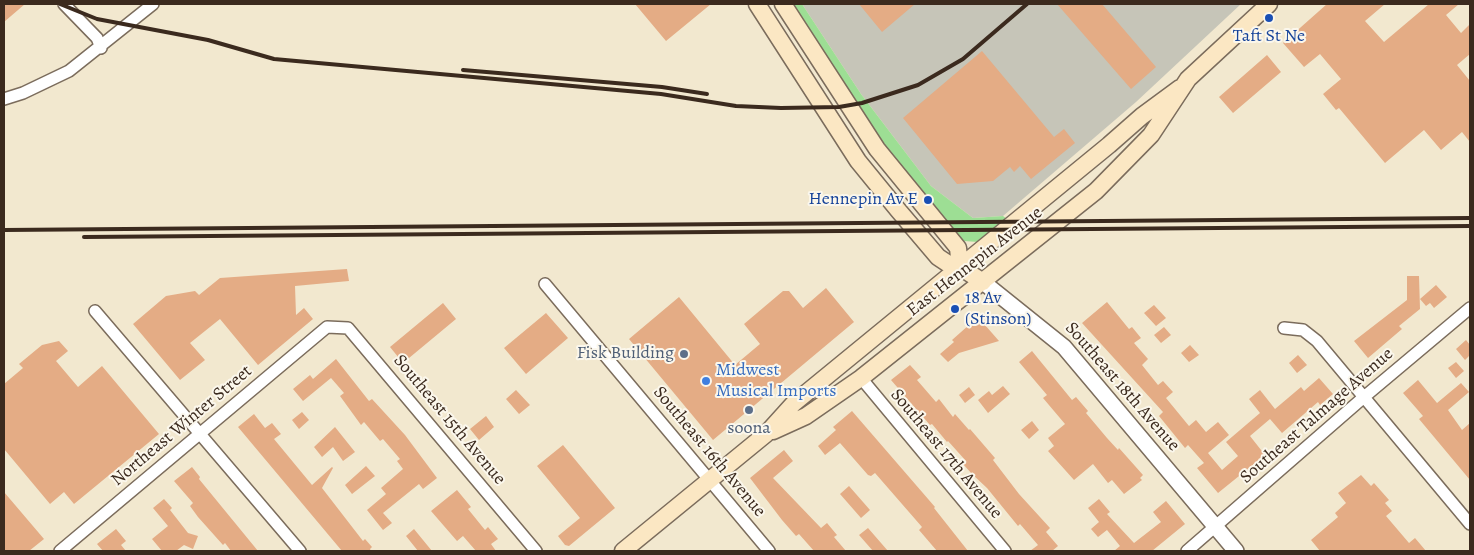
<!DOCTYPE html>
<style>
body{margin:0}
#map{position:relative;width:1474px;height:555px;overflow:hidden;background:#f2e8cf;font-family:Alegreya,serif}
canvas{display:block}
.frame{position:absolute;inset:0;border:5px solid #3b2a1e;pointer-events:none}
</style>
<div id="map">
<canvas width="1474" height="555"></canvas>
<div class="frame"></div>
</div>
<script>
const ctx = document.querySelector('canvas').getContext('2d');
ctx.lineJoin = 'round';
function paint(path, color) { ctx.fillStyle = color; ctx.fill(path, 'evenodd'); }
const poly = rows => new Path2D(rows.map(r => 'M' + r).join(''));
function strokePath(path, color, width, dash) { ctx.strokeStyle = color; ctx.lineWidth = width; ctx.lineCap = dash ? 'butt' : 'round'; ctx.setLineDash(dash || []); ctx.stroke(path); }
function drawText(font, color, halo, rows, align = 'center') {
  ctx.font = font + ' Alegreya,serif'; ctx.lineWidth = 4; ctx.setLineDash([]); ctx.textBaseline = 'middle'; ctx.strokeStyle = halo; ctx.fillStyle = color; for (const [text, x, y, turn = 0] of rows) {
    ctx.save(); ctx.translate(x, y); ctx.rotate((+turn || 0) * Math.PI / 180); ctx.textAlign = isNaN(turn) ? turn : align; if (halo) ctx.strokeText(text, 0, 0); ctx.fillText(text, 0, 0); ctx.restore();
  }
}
const industrial = poly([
 [802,4,1241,4,1136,102,1003,216,973,218,931,186,861,94]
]);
const green = poly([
 [792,4,802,4,861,94,931,186,973,218,1003,216,1007,219,978,242,964,241,958,235,881,141]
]);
const building = poly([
 [4,4,25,4,4,22],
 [635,4,711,4,666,41],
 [859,4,915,4,882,32],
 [1057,4,1102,4,1156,67,1131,89],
 [1327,4,1385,4,1365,21,1384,42,1429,4,1459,4,1446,15,1461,33,1470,24,1470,54,1457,65,1470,81,1470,142,1462,132,1441,150,1424,130,1385,163,1339,108,1336,110,1323,94,1341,79,1320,54,1304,67,1283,43],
 [982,51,1054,137,1064,129,1075,143,1031,179,1020,166,1014,172,1010,167,993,181,957,184,903,118],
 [1267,55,1281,72,1233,113,1219,97],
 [347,269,349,281,295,286,296,315,304,308,313,319,258,365,220,319,190,343,205,360,180,380,133,324,166,296,195,291,199,295,220,278],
 [1407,276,1419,276,1420,309,1399,326,1402,329,1368,358,1354,341,1407,300],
 [1436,285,1447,297,1434,308,1430,303,1426,306,1420,299],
 [826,288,854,322,713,440,629,339,679,297,735,365,760,344,744,324,783,291,789,291,803,308],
 [1107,302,1129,329,1132,327,1141,338,1134,343,1148,359,1142,365,1158,385,1163,381,1173,392,1166,398,1189,426,1196,420,1206,432,1218,422,1229,435,1208,453,1222,470,1238,456,1226,442,1260,413,1249,399,1260,390,1275,409,1301,387,1304,391,1319,378,1333,394,1320,405,1318,402,1282,433,1270,419,1250,436,1265,455,1218,493,1197,468,1204,463,1188,445,1185,448,1159,416,1163,412,1082,323],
 [443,303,456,319,403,363,390,347],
 [1154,305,1166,318,1156,326,1144,313],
 [546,313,568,338,526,374,504,348],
 [978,317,999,341,959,353,948,362,940,354,954,342,952,340],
 [1164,327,1171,335,1161,343,1154,335],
 [1466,340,1470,345,1470,355,1465,360,1456,349],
 [59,341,68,351,56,361,78,387,102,366,159,434,74,504,64,492,50,504,4,449,4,384,23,368,19,364,42,345],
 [1190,345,1199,355,1189,362,1181,353],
 [1032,351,1072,400,1076,397,1088,411,1086,413,1107,438,1118,450,1119,448,1143,475,1140,478,1142,480,1124,494,1112,480,1108,483,1093,464,1074,480,1048,451,1054,446,1048,438,1065,424,1043,398,1047,395,1019,362],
 [1298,355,1307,365,1297,373,1289,363],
 [336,359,369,401,372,399,405,435,437,478,423,489,419,484,383,513,392,523,383,530,367,510,386,494,381,488,403,469,397,461,400,459,383,439,380,441,364,422,361,425,340,396,344,393,331,378,303,401,293,389,310,375,313,379],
 [1456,362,1464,371,1456,378,1448,368],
 [910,365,921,377,917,380,936,402,939,399,953,417,955,414,969,430,970,429,995,458,993,460,1019,494,1050,528,1046,532,1058,546,1052,551,1030,551,1038,545,1020,524,1018,526,987,488,972,474,963,464,966,461,948,441,947,442,932,424,930,425,891,380],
 [1418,380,1437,403,1461,383,1469,392,1448,410,1462,430,1470,423,1470,480,1419,419,1423,416,1403,393],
 [1003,386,1010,394,988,413,978,400,989,391,992,395],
 [969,387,975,395,965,403,959,395],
 [516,390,530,405,519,414,506,399],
 [852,411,935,507,934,508,968,551,937,551,919,530,922,527,875,473,871,476,868,475,840,443,825,455,818,446,836,430,833,427],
 [302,412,309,420,299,429,292,420],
 [254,414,265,428,272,423,281,434,274,439,312,485,332,467,333,468,322,488,363,541,365,539,372,547,370,549,371,551,342,551,238,427],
 [486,416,494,427,479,440,470,429],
 [1032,421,1039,430,1029,439,1021,430],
 [335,427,355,452,343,461,333,447,322,457,314,447],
 [563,445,615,508,569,546,565,545,558,536,580,518,537,466],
 [784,450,793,461,773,478,821,528,827,523,837,535,834,537,846,551,814,551,799,534,796,536,782,520,750,478],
 [366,466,375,476,352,494,345,485],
 [192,467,200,477,199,479,258,551,231,551,225,543,223,545,198,517,190,506,193,503,174,481],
 [1361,475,1371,486,1374,483,1389,500,1385,503,1392,511,1386,516,1409,543,1415,538,1426,551,1320,551,1311,540,1338,517,1335,513,1346,503,1338,493],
 [849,486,870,510,861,518,840,494],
 [457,490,471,507,468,509,485,530,488,527,498,539,491,544,496,551,476,551,463,536,457,541,431,511],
 [4,492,44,539,29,551,4,551],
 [164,499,172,508,170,510,188,533,198,536,193,549,184,545,176,551,162,551,152,539,168,526,153,508],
 [1099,499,1110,512,1107,514,1134,543,1161,522,1153,512,1166,501,1185,524,1152,551,1114,551,1120,546,1107,530,1098,537,1091,529,1099,522,1088,508],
 [868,528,888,551,873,551,859,535],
 [116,529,126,541,121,545,126,551,103,551,97,544],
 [414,529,432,551,418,551,406,536]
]);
const minor = poly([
 [64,4,97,38,101,48],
 [4,99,23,93,69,71,153,4],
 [545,284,769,551],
 [95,311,300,551],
 [1284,328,1303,330,1317,341,1470,524],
 [861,378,1005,551],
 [60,551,327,327,348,328,536,551],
 [1187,551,1364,397,1470,308]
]);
const tertiary = poly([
 [983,282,1064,347,1236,551]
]);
const secondary = poly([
 [757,4,858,161,898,210,938,257,950,265,960,267,983,282],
 [783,4,877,149,958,248,960,267],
 [773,431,806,416,861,378,1096,191,1151,135,1188,79,1269,4],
 [623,551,766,434,794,403,1109,145,1142,116,1180,88]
]);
const rail = poly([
 [60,4,97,19,208,40,274,59,661,94,736,106,781,108,839,107,862,103,918,85,963,59,1027,4],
 [463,70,662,87,707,94],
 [4,230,1470,218],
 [84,237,1470,226]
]);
const markers = [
 [1269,18,5,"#1a4fb4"],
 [928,200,5,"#1a4fb4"],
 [955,309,5,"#1a4fb4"],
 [684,354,5,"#5c6f8a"],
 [706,381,5,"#3f7fe0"],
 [749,410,5,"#5c6f8a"]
];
const transitNames = [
 ["Taft St Ne",1269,37],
 ["Hennepin Av E",918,200,"right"],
 ["18 Av",965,299,"left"],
 ["(Stinson)",965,320,"left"]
];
const streetNames = [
 ["East Hennepin Avenue",975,262,-38],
 ["Southeast 18th Avenue",1122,387,49],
 ["Southeast Talmage Avenue",1317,416,-41],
 ["Southeast 15th Avenue",449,420,50],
 ["Northeast Winter Street",182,426,-40],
 ["Southeast 16th Avenue",709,452,50],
 ["Southeast 17th Avenue",946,454,50]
];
const serviceNames = [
 ["Fisk Building",674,354],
 ["soona",749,429,"center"]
];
const shopNames = [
 ["Midwest",716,371],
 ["Musical Imports",716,392]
];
paint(industrial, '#c6c5b8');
paint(green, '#9dde94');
paint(building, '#e4ac85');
strokePath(minor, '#7b6c5c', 14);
strokePath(tertiary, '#7b6c5c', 18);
strokePath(secondary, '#7b6c5c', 19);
strokePath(minor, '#fff', 11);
strokePath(tertiary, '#fff', 15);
strokePath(secondary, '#fbe7c3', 16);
strokePath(rail, '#3b2a1e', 4);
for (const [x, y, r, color] of markers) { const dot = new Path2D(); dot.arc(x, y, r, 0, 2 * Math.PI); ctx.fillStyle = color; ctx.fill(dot); strokePath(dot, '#fbf7ec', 2); }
drawText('18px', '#164399', '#fbf7ec', transitNames);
drawText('18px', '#3b2a1e', '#fbf7ec', streetNames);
drawText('18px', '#4e5e75', '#fbf7ec', serviceNames, 'right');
drawText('18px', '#366cbe', '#fbf7ec', shopNames, 'left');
</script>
